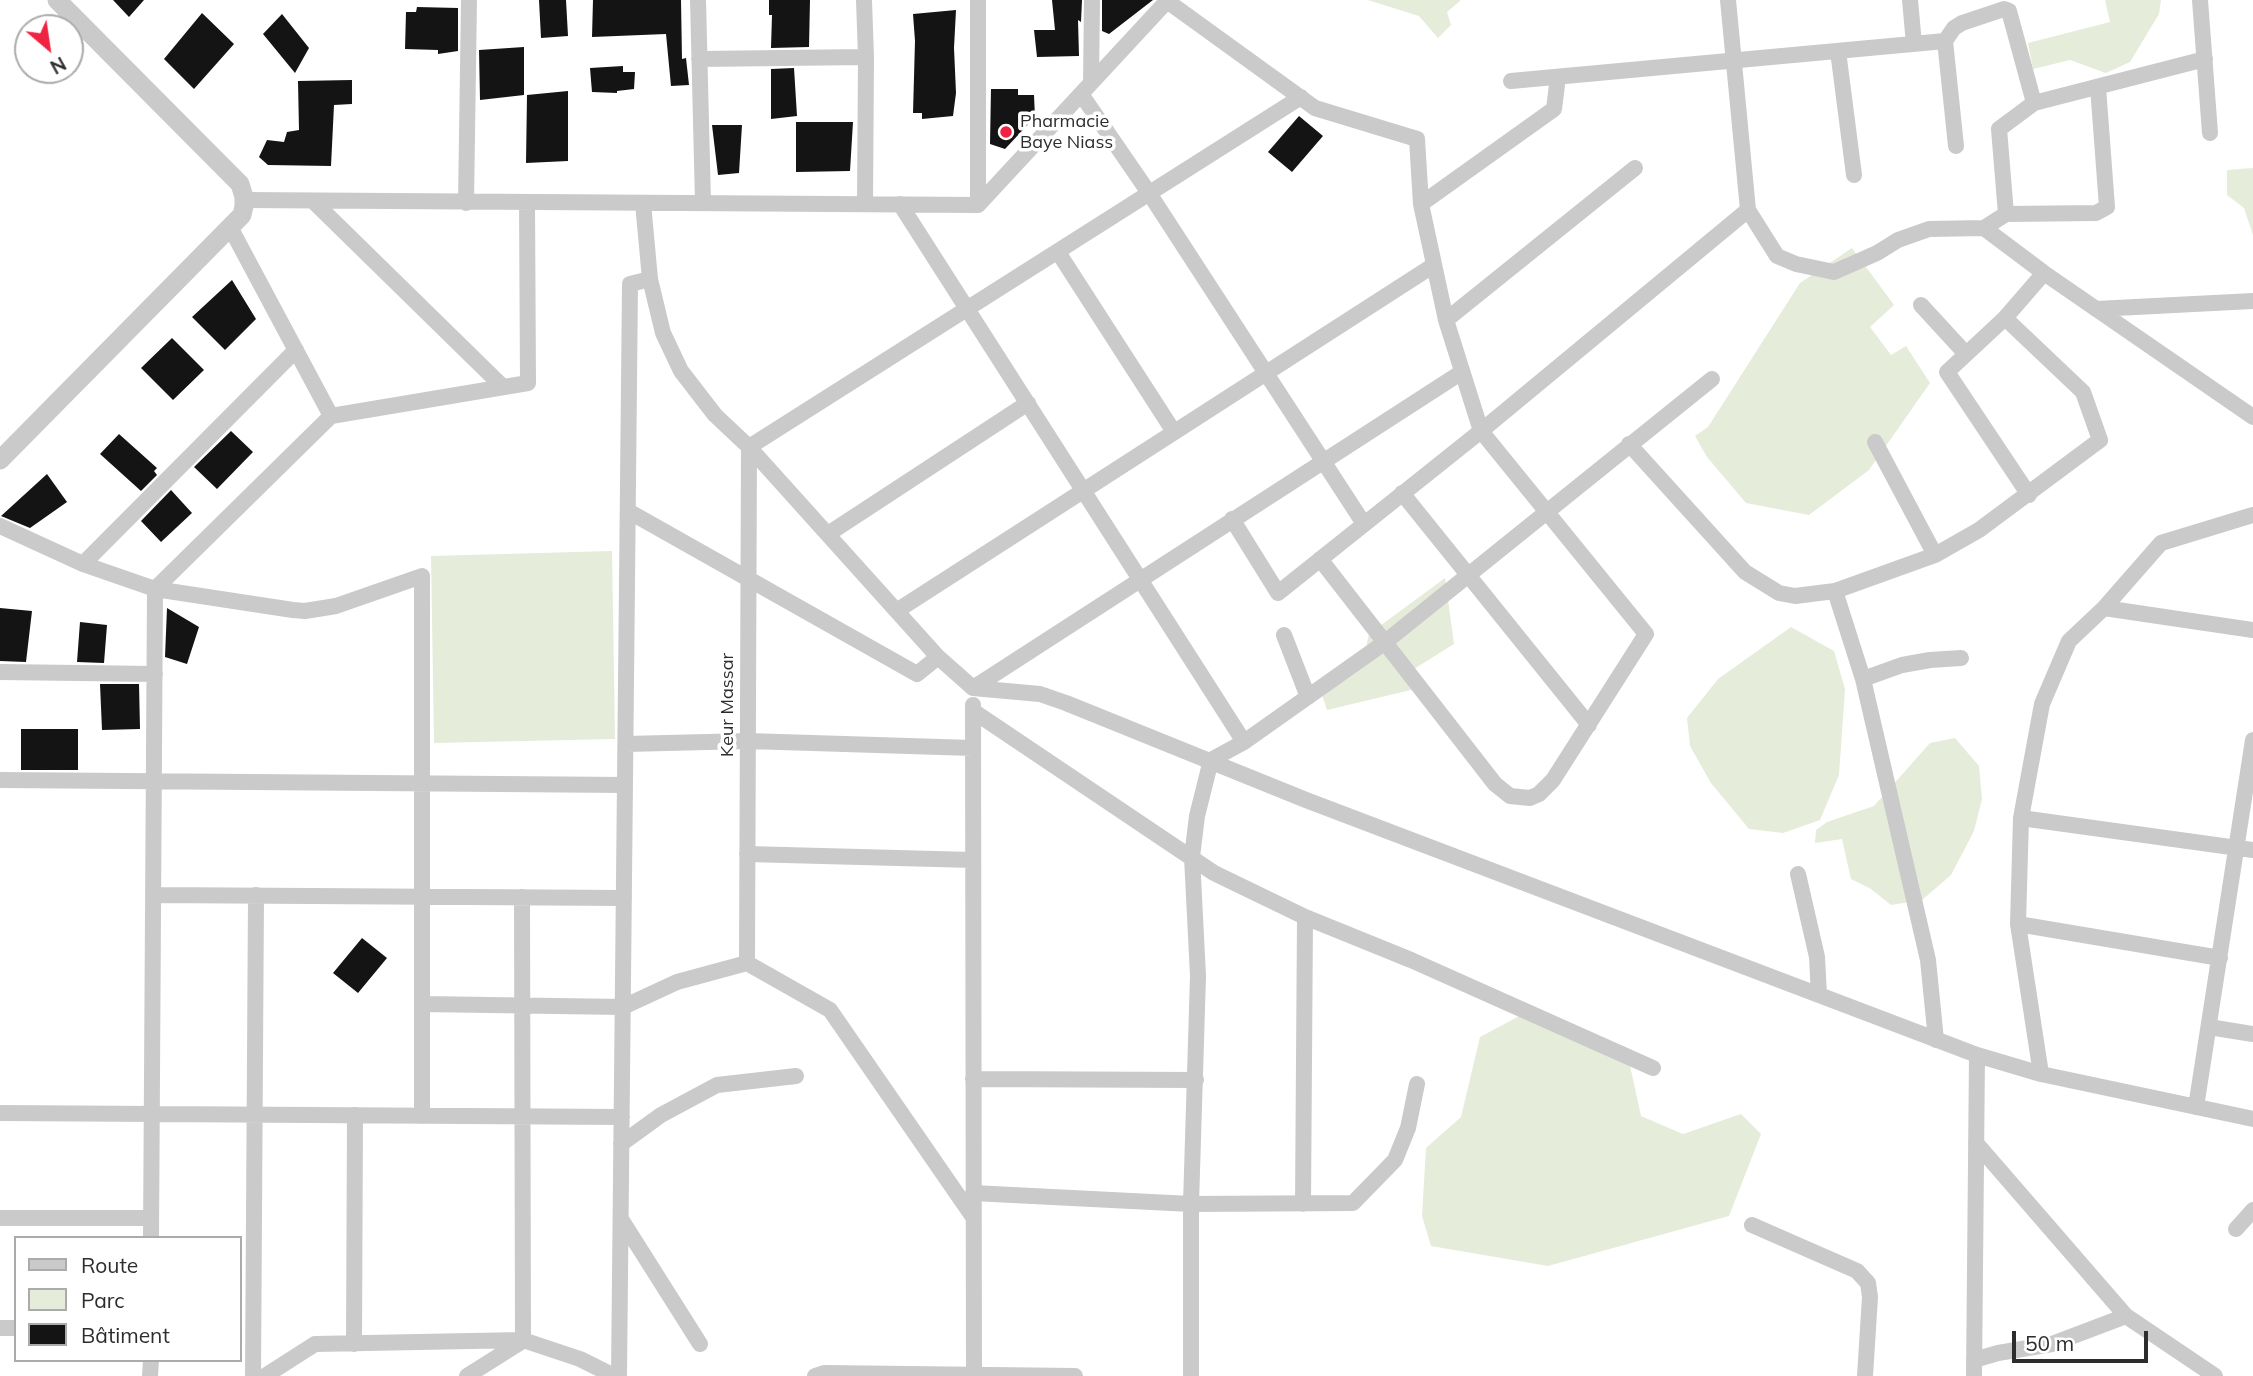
<!DOCTYPE html>
<meta charset="utf-8">
<style>
body{margin:0}
#map{position:relative;width:2253px;height:1376px;overflow:hidden;background:#fff;font-family:Mulish,sans-serif}
canvas{display:block}
.legend{position:absolute;left:14px;top:1236px;width:228px;height:126px;box-sizing:border-box;background:#fff;border:2px solid #ababab;margin:0;padding:9px 12px;list-style:none;font-size:21px;color:#2d2d2d}
.legend li{display:flex;align-items:center;gap:14px;height:35px}
.legend b{width:35px;border:2px solid #ababab}
.north{position:absolute;left:14px;top:14px;width:70px;height:70px;box-sizing:border-box;background:#fff;border:2px solid #ababab;border-radius:50%;rotate:151deg;font-size:19px;font-weight:700;line-height:28px;text-align:center;color:#2d2d2d}
.north::after{content:'';display:block;margin:auto;width:24px;height:32px;background:#f02342;clip-path:polygon(50% 0,100% 100%,50% 72%,0 100%)}
.scale{position:absolute;left:2012px;top:1331px;width:136px;height:32px;box-sizing:border-box;border:4px solid #2d2d2d;border-top:0;padding-left:9px;font-size:21px;line-height:24px;white-space:nowrap;color:#2d2d2d;-webkit-text-stroke:5px #fff;paint-order:stroke}
</style>
<div id="map">
<canvas width="2253" height="1376"></canvas>
<ul class="legend">
<li><b style="height:9px;background:#cacaca"></b>Route</li>
<li><b style="height:19px;background:#e5ecda"></b>Parc</li>
<li><b style="height:19px;background:#141414"></b>Bâtiment</li>
</ul>
<div class="north">N</div>
<div class="scale">50 m</div>
</div>
<script>
const ctx = document.querySelector('canvas').getContext('2d');
ctx.lineJoin = 'round';
function paint(path, color) { ctx.fillStyle = color; ctx.fill(path, 'evenodd'); }
const poly = rows => new Path2D(rows.map(r => 'M' + r).join(''));
function strokePath(path, color, width, dash) { ctx.strokeStyle = color; ctx.lineWidth = width; ctx.lineCap = dash ? 'butt' : 'round'; ctx.setLineDash(dash || []); ctx.stroke(path); }
function drawText(font, color, halo, rows, align = 'center') {
  ctx.font = font + ' Mulish,sans-serif'; ctx.lineWidth = 7; ctx.setLineDash([]); ctx.textBaseline = 'middle'; ctx.strokeStyle = halo; ctx.fillStyle = color; for (const [text, x, y, turn = 0] of rows) {
    ctx.save(); ctx.translate(x, y); ctx.rotate((+turn || 0) * Math.PI / 180); ctx.textAlign = isNaN(turn) ? turn : align; if (halo) ctx.strokeText(text, 0, 0); ctx.fillText(text, 0, 0); ctx.restore();
  }
}
const green = poly([
 [1368,0,1460,0,1460,1,1447,12,1451,25,1438,38,1419,16],
 [2105,0,2161,0,2159,14,2130,62,2106,73,2070,60,2033,69,2028,43,2110,22],
 [2253,168,2253,235,2244,208,2227,195,2227,170],
 [1852,248,1894,305,1870,327,1891,355,1906,346,1930,383,1869,470,1809,515,1746,503,1707,457,1695,436,1708,427,1800,283],
 [612,551,615,739,434,743,431,556],
 [1445,578,1454,644,1406,674,1413,684,1411,690,1327,710,1320,689,1361,669,1369,634],
 [1791,627,1834,651,1845,689,1839,775,1820,820,1783,833,1749,829,1711,783,1690,746,1687,718,1718,679],
 [1955,738,1979,766,1982,799,1974,831,1951,875,1922,900,1891,905,1871,889,1851,879,1842,839,1815,843,1816,830,1827,822,1874,806,1930,743],
 [1525,1013,1626,1047,1641,1116,1683,1134,1741,1114,1761,1134,1729,1216,1548,1266,1431,1246,1422,1216,1426,1148,1461,1117,1480,1037]
]);
const building = poly([
 [113,0,144,0,129,17],
 [539,0,566,0,568,36,541,38],
 [593,0,681,0,682,59,686,58,689,85,671,86,666,34,592,37],
 [769,0,810,0,809,47,771,48,772,15,769,15],
 [1052,0,1082,0,1081,22,1078,20,1079,56,1037,57,1034,30,1055,30],
 [1102,0,1153,0,1109,34,1102,31],
 [417,7,458,8,458,51,438,54,438,50,405,49,406,12,416,12],
 [956,10,954,48,956,93,953,116,922,119,922,113,913,113,915,41,913,14],
 [202,13,234,44,194,89,164,59],
 [282,14,309,48,295,73,263,34],
 [524,47,524,95,480,100,479,50],
 [623,66,623,72,635,72,634,89,617,91,617,93,592,92,590,68],
 [794,68,797,116,771,119,771,69],
 [352,80,352,104,334,105,331,166,268,165,259,157,267,140,284,142,287,132,299,130,298,81],
 [991,89,1018,89,1018,95,1034,95,1035,117,1005,149,990,144],
 [568,91,568,161,526,163,527,95],
 [1299,116,1323,136,1292,172,1268,152],
 [796,122,853,122,850,171,796,172],
 [712,125,742,125,739,173,718,175],
 [232,280,256,319,225,350,192,317],
 [172,338,204,370,173,400,141,368],
 [231,431,253,452,217,489,194,467],
 [119,434,157,468,154,471,157,475,141,491,100,454],
 [47,474,67,502,30,528,1,516],
 [171,490,192,513,161,542,141,521],
 [0,608,32,611,26,662,0,661],
 [167,608,199,627,187,664,165,657],
 [80,622,107,625,104,663,77,662],
 [100,684,139,684,140,729,102,730],
 [21,729,78,729,78,770,21,770],
 [362,938,387,958,358,993,333,973]
]);
const minor = poly([
 [698,0,703,202],
 [864,0,866,57,865,204],
 [978,0,978,205],
 [1728,0,1748,210,1777,256,1796,264,1834,272,1877,253,1898,240,1929,229,1984,228,2006,214,2096,213,2107,207,2098,87],
 [1910,0,1914,44],
 [2200,0,2210,133],
 [1167,1,1315,108,1417,139,1421,204,1446,320,1481,431,1646,634,1553,780,1539,794,1530,798,1510,796,1495,784,1320,559],
 [1838,51,1854,175],
 [699,59,866,57],
 [1511,81,1945,41],
 [1091,83,1092,0],
 [1081,94,1149,193,1364,524],
 [1956,146,1945,41,1954,28,1962,23,2004,9,2009,11,2034,103],
 [244,200,978,205,1168,0],
 [313,201,503,387],
 [466,203,469,0],
 [643,203,650,279,663,333,681,371,715,415,749,447,938,657,973,688,1040,694,1066,703,1306,800,1977,1055,2041,1074,2253,1119],
 [900,204,1244,742],
 [1421,204,1554,109,1558,77],
 [2006,214,1999,129,2034,103,2205,59],
 [230,227,331,416],
 [1984,228,2044,273,2253,417],
 [1058,252,1174,432],
 [1921,305,1966,354],
 [2096,309,2253,301],
 [1446,320,1635,168],
 [1875,442,1935,555],
 [1629,444,1745,572,1779,593,1795,596,1835,591,1935,555,1979,530,2100,440,2083,392,2005,318],
 [1402,493,1589,725],
 [2029,495,1947,372,2005,318,2044,273],
 [628,511,917,674,938,657],
 [1232,519,1278,593,1481,431,1748,210],
 [0,526,83,564,155,589,293,610,305,611,336,606,422,576,422,1116],
 [828,534,1028,403],
 [83,564,296,350],
 [1835,591,1863,679,1928,960,1936,1040],
 [2104,608,2253,630],
 [898,610,1434,265],
 [1284,635,1308,697],
 [0,672,155,674],
 [1863,679,1902,665,1930,660,1961,658],
 [973,688,1462,372],
 [973,705,974,1376],
 [973,711,1214,873,1305,917,1411,960,1653,1068],
 [626,744,748,741,973,748],
 [0,780,625,785],
 [2021,818,2253,850],
 [747,854,973,860],
 [1798,874,1817,957,1819,995],
 [153,895,624,898],
 [522,897,523,1340],
 [2018,924,2220,958],
 [747,963,749,447,1301,97],
 [422,1004,623,1007,677,982,747,963,830,1010,973,1217],
 [2209,1027,2253,1034],
 [2041,1074,2018,924,2021,818,2042,704,2069,641,2104,608,2161,543,2253,515],
 [973,1079,1196,1080],
 [2196,1107,2253,740],
 [0,1113,622,1117],
 [1976,1143,2126,1316,2215,1376],
 [621,1144,661,1115,717,1085,796,1076],
 [973,1193,1191,1204,1353,1203,1395,1160,1408,1128,1417,1084],
 [1303,1204,1305,917],
 [0,1218,151,1218],
 [621,1219,700,1344],
 [1752,1225,1857,1271,1868,1283,1870,1297,1865,1376],
 [2236,1229,2253,1210],
 [151,1238,155,589,331,416,528,383,527,202],
 [0,1328,16,1328],
 [354,1344,355,1115],
 [1974,1360,1998,1353,2052,1344,2126,1316],
 [150,1376,151,1360],
 [253,1376,256,895],
 [265,1376,315,1344,523,1340,580,1359,614,1376],
 [467,1376,521,1342],
 [619,1376,630,284,650,279],
 [815,1376,824,1373,1075,1376],
 [1191,1376,1191,1204,1198,976,1192,857,1197,816,1211,760,1244,742,1384,643,1712,379],
 [1974,1376,1977,1055]
]);
const tertiary = poly([
 [0,460,242,215,244,206,244,197,240,184,57,0]
]);
const markers = [
 [1006,132,7,"#f02342"]
];
const poiNames = [
 ["Pharmacie",1020,122],
 ["Baye Niass",1020,143]
];
const streetNames = [
 ["Keur Massar",728,705,-90]
];
paint(green, '#e5ecda');
paint(building, '#141414');
strokePath(minor, '#cacaca', 16);
strokePath(tertiary, '#cacaca', 19);
for (const [x, y, r, color] of markers) { const dot = new Path2D(); dot.arc(x, y, r, 0, 2 * Math.PI); ctx.fillStyle = color; ctx.fill(dot); strokePath(dot, '#fff', 2.5); }
drawText('18px', '#2d2d2d', '#fff', poiNames, 'left');
drawText('18px', '#2d2d2d', '#fff', streetNames);
</script>
